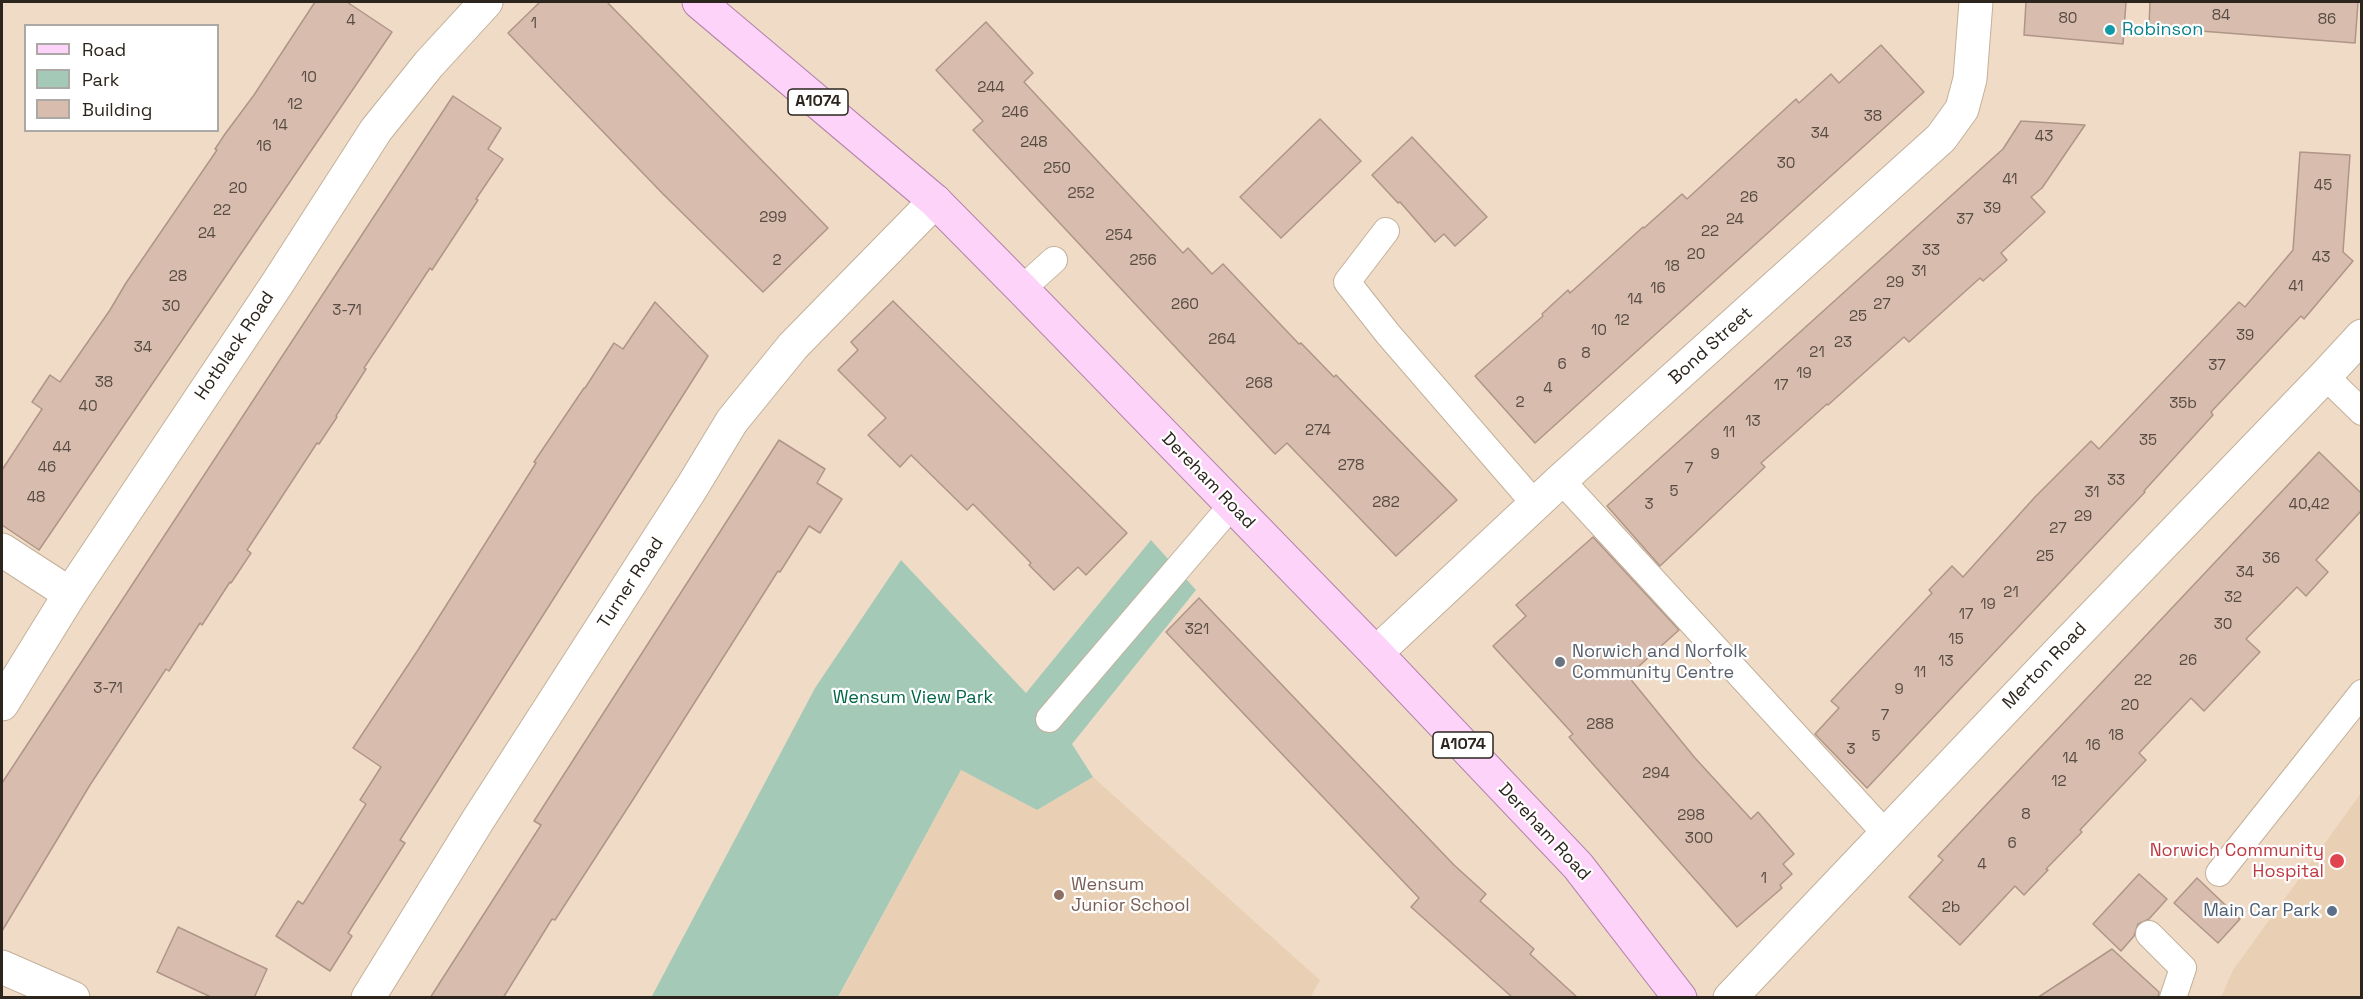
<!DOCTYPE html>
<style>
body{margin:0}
#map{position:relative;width:2363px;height:999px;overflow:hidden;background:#f0dcc6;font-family:"Space Grotesk",sans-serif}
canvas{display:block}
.frame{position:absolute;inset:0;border:3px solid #2c251d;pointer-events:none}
.legend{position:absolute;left:24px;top:24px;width:195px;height:108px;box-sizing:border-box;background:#fff;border:2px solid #aba8a5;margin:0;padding:8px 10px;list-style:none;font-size:18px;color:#2c251d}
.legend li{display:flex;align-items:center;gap:12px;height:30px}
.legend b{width:30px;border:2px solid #aba8a5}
</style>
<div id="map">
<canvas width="2363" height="999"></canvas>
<div class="frame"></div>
<ul class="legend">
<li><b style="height:8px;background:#fdd3fa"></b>Road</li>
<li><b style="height:16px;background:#a5c9b7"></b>Park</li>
<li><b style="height:16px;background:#d8bdaf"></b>Building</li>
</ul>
</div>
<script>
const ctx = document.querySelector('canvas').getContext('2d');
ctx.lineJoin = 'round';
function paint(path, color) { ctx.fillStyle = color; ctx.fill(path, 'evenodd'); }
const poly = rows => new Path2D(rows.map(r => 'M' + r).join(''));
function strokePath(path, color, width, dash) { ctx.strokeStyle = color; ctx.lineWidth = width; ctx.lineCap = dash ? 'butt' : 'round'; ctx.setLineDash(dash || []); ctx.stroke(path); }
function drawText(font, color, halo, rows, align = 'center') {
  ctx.font = font + ' "Space Grotesk",sans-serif'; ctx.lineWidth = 4.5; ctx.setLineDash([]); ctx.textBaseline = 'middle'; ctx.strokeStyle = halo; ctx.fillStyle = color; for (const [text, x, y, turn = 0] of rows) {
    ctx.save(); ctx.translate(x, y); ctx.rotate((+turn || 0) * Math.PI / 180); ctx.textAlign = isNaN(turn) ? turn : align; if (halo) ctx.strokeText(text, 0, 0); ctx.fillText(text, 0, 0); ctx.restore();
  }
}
const built = poly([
 [961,770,1037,810,1093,777,1320,980,1310,998,838,998],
 [2361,793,2361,997,2221,997,2233,970]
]);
const green = poly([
 [1151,540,1196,590,1072,744,1093,777,1037,810,961,770,838,997,651,998,815,688,901,560,1026,693]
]);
const building = poly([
 [315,2,347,2,392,32,39,550,2,525,2,470,42,409,32,402,50,375,60,382,110,310,126,283,217,150,215,149,225,134,254,95,315,2],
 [540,2,607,2,828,228,763,292,663,194,508,33,540,2],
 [2026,2,2126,2,2123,44,2024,35,2026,2],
 [2150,2,2358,2,2355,43,2149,27,2150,2],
 [986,22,1033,73,1024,82,1183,253,1188,248,1212,274,1223,264,1299,344,1301,343,1334,377,1336,375,1457,500,1396,556,1287,443,1275,454,973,130,983,121,936,70,986,22],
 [1881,45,1924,92,1535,443,1475,376,1543,316,1542,314,1568,290,1570,293,1643,227,1644,228,1682,194,1687,199,1796,99,1799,103,1831,74,1839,83,1881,45],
 [453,96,501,128,488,149,503,159,476,199,478,200,432,270,430,268,364,368,366,369,336,416,337,417,319,444,317,443,247,550,251,553,231,583,230,582,202,625,200,623,169,671,166,669,90,785,2,931,2,783,453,96],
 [1320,119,1361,161,1281,238,1240,197,1320,119],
 [2021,121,2085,125,2042,188,2031,197,2045,212,2001,253,2007,260,1983,281,1980,278,1909,342,1904,337,1828,405,1827,404,1761,463,1765,467,1660,566,1607,506,2003,149,2021,121],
 [1412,137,1487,217,1455,246,1444,234,1435,242,1400,202,1398,203,1372,175,1412,137],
 [2300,152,2350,155,2343,252,2353,261,2304,319,2301,316,2211,412,2213,415,2144,491,2145,492,1867,788,1815,734,1839,708,1831,701,1932,593,1929,590,1952,566,1963,577,2035,497,2091,441,2099,449,2239,302,2245,307,2293,250,2300,152],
 [893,301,1127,533,1086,575,1078,567,1054,590,1029,565,1031,563,973,504,967,510,911,455,900,467,868,435,886,418,838,370,858,350,851,342,893,301],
 [655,302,708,356,400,840,405,843,348,933,352,936,330,971,276,936,298,901,303,904,366,804,360,800,381,767,353,748,418,650,536,463,534,462,584,388,585,388,614,343,623,349,655,302],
 [779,440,825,469,817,483,842,499,820,533,809,526,780,572,778,571,634,798,555,920,552,919,503,998,430,998,541,825,534,821,779,440],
 [2319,452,2361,493,2361,511,2316,560,2328,572,2306,596,2297,587,2246,639,2260,652,2204,711,2191,698,2139,753,2146,760,2080,830,2082,832,2046,869,2048,870,2024,895,2015,886,1960,945,1909,897,1943,860,1938,856,2319,452],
 [1593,537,1679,630,1628,676,1695,758,1751,819,1758,812,1794,854,1783,864,1792,874,1780,885,1782,888,1737,927,1569,737,1573,734,1493,646,1526,616,1516,605,1593,537],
 [1199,598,1454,865,1486,894,1480,901,1534,949,1530,954,1578,998,1513,998,1411,907,1419,898,1166,632,1199,598],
 [2139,874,2167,899,2149,919,2138,924,2134,936,2121,951,2093,924,2139,874],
 [2197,878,2240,919,2218,943,2174,903,2197,878],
 [178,927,267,969,254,998,213,998,157,972,178,927],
 [2112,949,2159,992,2158,998,2037,998,2112,949]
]);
const service = poly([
 [1386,231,1347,282,1388,334,1535,504],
 [1022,289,1054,260],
 [2325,376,2362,412],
 [1561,480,1886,834],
 [1049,719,1232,505],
 [2219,873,2362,693],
 [2149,934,2183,968,2173,998]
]);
const minor = poly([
 [2,550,70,594],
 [1376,653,1561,480,1941,138,1962,109,1970,79,1976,2],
 [2,967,73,998],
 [368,998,478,820,692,487,732,421,793,346,935,201],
 [1730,998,2055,656,2325,376,2362,336]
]);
const tertiary = poly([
 [2,704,70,594,277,284,376,130,429,64,486,2]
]);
const primary = poly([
 [699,2,935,201,1022,289,1376,653,1578,866,1680,998]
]);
const markers = [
 [2110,30,6,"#0f9aa8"],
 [1560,662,6,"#6b7280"],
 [2337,861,8,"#e0444e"],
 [1059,895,6,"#8d6e63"],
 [2332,911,6,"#5c6f8a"]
];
const numberNames = [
 ["84",2221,16],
 ["80",2068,19],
 ["86",2327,20],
 ["4",351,21],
 ["1",534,24],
 ["10",309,78],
 ["244",991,88],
 ["12",295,105],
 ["246",1015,113],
 ["38",1873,117],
 ["14",280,126],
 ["34",1820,134],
 ["43",2044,137],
 ["248",1034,143],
 ["16",264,147],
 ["30",1786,164],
 ["250",1057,169],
 ["41",2010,180],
 ["45",2323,186],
 ["20",238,189],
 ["252",1081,194],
 ["26",1749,198],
 ["39",1992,209],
 ["22",222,211],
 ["299",773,218],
 ["24",1735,220],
 ["37",1965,220],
 ["22",1710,232],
 ["24",207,234],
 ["254",1119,236],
 ["33",1931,251],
 ["20",1696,255],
 ["43",2321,258],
 ["2",777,261],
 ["256",1143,261],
 ["18",1672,267],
 ["31",1919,272],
 ["28",178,277],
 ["29",1895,283],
 ["41",2296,287],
 ["16",1658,289],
 ["14",1635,300],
 ["260",1185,305],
 ["27",1882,305],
 ["30",171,307],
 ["3-71",347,311],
 ["25",1858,317],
 ["12",1622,321],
 ["10",1599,331],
 ["39",2245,336],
 ["264",1222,340],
 ["23",1843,343],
 ["34",143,348],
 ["21",1817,353],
 ["8",1586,354],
 ["6",1562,365],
 ["37",2217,366],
 ["19",1804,374],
 ["38",104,383],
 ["268",1259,384],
 ["17",1781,386],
 ["4",1548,389],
 ["2",1520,403],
 ["35b",2183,404],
 ["40",88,407],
 ["13",1753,422],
 ["274",1318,431],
 ["11",1729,433],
 ["35",2148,441],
 ["44",62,448],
 ["9",1715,455],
 ["278",1351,466],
 ["46",47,468],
 ["7",1689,469],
 ["33",2116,481],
 ["5",1674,492],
 ["31",2092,493],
 ["48",36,498],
 ["282",1386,503],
 ["3",1649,505],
 ["40,42",2309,505],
 ["29",2083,517],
 ["27",2058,529],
 ["25",2045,557],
 ["36",2271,559],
 ["34",2245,573],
 ["21",2011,593],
 ["32",2233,598],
 ["19",1988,605],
 ["17",1966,615],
 ["30",2223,625],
 ["321",1197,630],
 ["15",1956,640],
 ["26",2188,661],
 ["13",1946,662],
 ["11",1920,673],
 ["22",2143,681],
 ["3-71",108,689],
 ["9",1899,690],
 ["20",2130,706],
 ["7",1885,716],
 ["288",1600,725],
 ["18",2116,736],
 ["5",1876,737],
 ["16",2093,746],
 ["3",1851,750],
 ["14",2070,759],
 ["294",1656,774],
 ["12",2059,782],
 ["8",2026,815],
 ["298",1691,816],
 ["300",1699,839],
 ["6",2012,844],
 ["4",1982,865],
 ["1",1764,879],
 ["2b",1951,908]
];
const shields = [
 [818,102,60],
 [1463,745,60]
];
const shieldNames = [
 ["A1074",818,102],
 ["A1074",1463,745]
];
const cultureNames = [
 ["Robinson",2122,30]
];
const streetNames = [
 ["Hotblack Road",235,346,-56],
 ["Bond Street",1711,346,-42],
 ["Dereham Road",1208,481,46],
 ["Turner Road",631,583,-57],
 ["Merton Road",2045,666,-46],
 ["Dereham Road",1544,832,47]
];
const worshipNames = [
 ["Norwich and Norfolk",1572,652],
 ["Community Centre",1572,673]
];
const parkNames = [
 ["Wensum View Park",913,698]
];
const healthNames = [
 ["Norwich Community",2324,851],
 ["Hospital",2324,872]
];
const educationNames = [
 ["Wensum",1071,885],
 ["Junior School",1071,906]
];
const serviceNames = [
 ["Main Car Park",2320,911]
];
paint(built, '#e9d0b5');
paint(green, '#a5c9b7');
paint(building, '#d8bdaf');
strokePath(building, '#af9587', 1.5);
strokePath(service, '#c3b09a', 28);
strokePath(minor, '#c3b09a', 35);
strokePath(tertiary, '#c3b09a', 35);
strokePath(primary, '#b383ab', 35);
strokePath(service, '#fff', 26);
strokePath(minor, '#fff', 33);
strokePath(tertiary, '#fff', 33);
strokePath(primary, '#fdd3fa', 33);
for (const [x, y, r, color] of markers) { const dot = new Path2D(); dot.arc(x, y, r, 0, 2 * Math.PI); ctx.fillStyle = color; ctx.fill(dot); strokePath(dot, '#fff', 2); }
drawText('15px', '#574b42', null, numberNames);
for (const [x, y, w] of shields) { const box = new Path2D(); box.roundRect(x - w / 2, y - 13, w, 26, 4.5); ctx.fillStyle = '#fff'; ctx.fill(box); strokePath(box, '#2c251d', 1.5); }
drawText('bold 16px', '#2c251d', null, shieldNames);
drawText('18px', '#0d838f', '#fff', cultureNames, 'left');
drawText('18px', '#2c251d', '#fff', streetNames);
drawText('18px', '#5b616d', '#fff', worshipNames, 'left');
drawText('18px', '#006646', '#fff', parkNames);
drawText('18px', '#be3a42', '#fff', healthNames, 'right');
drawText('18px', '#785e54', '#fff', educationNames, 'left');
drawText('18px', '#4e5e75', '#fff', serviceNames, 'right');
</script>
